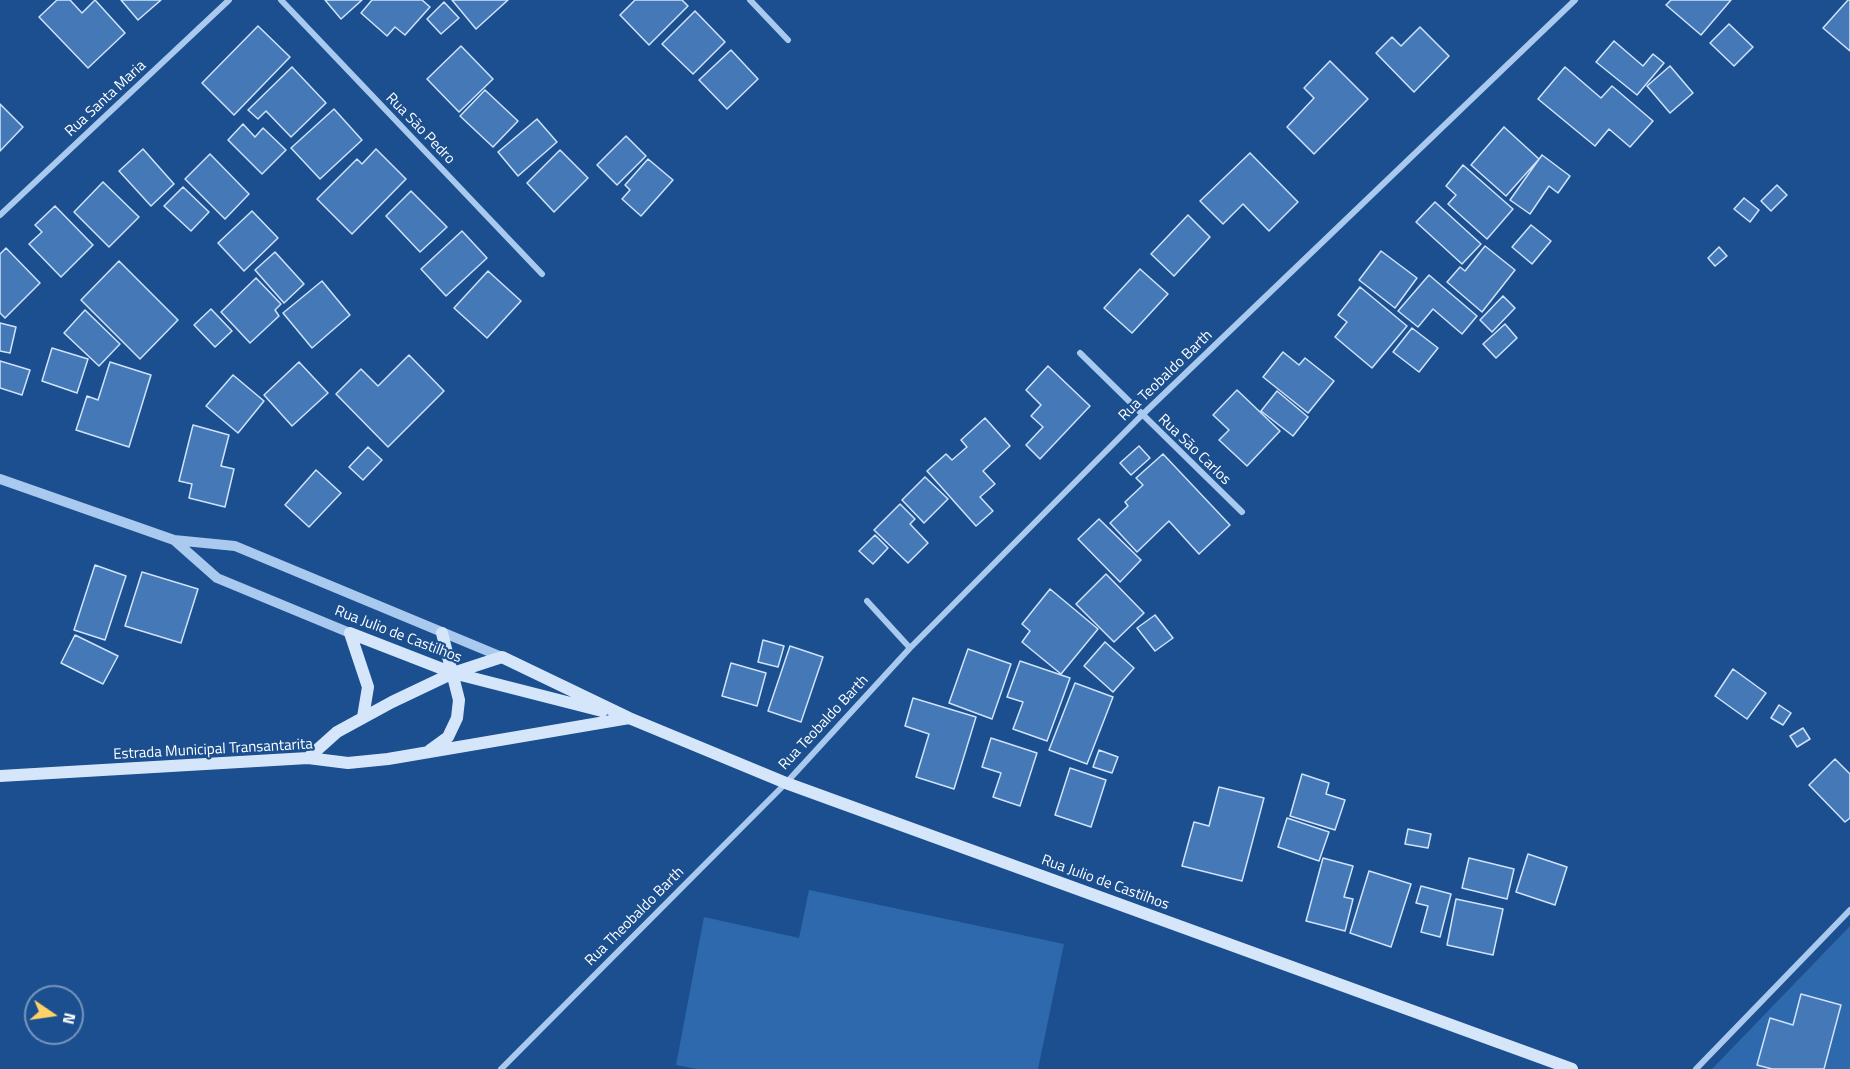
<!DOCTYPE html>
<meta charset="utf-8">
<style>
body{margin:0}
#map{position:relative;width:1850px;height:1069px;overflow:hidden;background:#1b4f8f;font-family:"Titillium Web",sans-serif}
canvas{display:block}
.north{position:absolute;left:24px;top:985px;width:60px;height:60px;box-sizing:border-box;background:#1b4f8f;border:2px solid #7695bc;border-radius:50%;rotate:103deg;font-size:16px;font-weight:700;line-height:24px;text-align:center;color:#fff}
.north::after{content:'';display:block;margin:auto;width:21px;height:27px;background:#ffd166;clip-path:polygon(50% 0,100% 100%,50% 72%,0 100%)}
</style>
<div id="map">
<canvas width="1850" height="1069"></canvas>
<div class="north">N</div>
</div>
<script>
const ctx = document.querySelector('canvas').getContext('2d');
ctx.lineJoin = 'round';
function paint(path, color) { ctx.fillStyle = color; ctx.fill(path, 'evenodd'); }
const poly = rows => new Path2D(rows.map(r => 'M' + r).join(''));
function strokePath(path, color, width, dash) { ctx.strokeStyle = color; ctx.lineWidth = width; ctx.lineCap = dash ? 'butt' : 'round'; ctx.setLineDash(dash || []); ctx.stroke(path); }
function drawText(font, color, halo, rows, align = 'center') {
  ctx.font = font + ' "Titillium Web",sans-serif'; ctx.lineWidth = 4.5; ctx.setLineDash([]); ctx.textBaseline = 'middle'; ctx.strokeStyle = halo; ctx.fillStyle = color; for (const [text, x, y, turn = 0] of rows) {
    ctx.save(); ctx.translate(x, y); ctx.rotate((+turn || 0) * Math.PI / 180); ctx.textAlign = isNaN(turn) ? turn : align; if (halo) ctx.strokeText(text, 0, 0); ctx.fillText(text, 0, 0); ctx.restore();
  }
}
const green = poly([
 [809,890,1064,944,1038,1069,697,1069,676,1065,704,917,799,938],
 [1850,926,1850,1069,1712,1069]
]);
const building = poly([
 [57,0,70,0,82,13,95,0,125,33,88,68,39,17,57,0],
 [121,0,161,0,138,20,121,0],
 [325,0,362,0,341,19,325,0],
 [372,0,422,0,430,7,405,35,395,27,387,36,361,13,372,0],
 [452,0,508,0,476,29,452,0],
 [635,0,682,0,688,6,649,45,620,15,635,0],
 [1671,0,1731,0,1701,35,1666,5,1671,0],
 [1848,0,1850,0,1850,51,1823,28,1848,0],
 [444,2,459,18,441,34,427,19,444,2],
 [695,11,725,42,693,74,662,44,695,11],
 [1729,24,1753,47,1734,66,1710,43,1729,24],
 [258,26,290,57,234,115,202,83,258,26],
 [1420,27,1449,56,1414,92,1376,53,1392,37,1401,46,1420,27],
 [1614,41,1643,66,1653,54,1664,63,1637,95,1596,62,1614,41],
 [461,46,493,79,459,112,427,79,461,46],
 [731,50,758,79,727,109,699,80,731,50],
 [1330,61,1368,99,1314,154,1287,127,1314,98,1304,88,1330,61],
 [1670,66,1693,93,1670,113,1647,86,1670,66],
 [292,67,326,103,291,137,266,111,258,119,248,110,292,67],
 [1565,67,1601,98,1612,86,1653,121,1630,147,1609,129,1595,146,1538,99,1565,67],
 [485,90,518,121,493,147,460,116,485,90],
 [0,104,23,127,0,151,0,104],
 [334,109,362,140,320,179,291,148,334,109],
 [537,119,557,142,518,176,498,152,537,119],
 [243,124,255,137,263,128,286,150,262,174,228,140,243,124],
 [1504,127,1539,159,1506,196,1471,165,1504,127],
 [626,136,646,156,617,185,597,165,626,136],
 [143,149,174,184,151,206,119,171,143,149],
 [376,149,406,179,352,234,317,199,357,159,362,164,376,149],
 [560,150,588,178,554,212,527,183,560,150],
 [1250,153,1298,202,1269,231,1243,204,1223,224,1200,201,1250,153],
 [210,154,249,194,225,219,185,179,210,154],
 [1542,155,1570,176,1558,193,1549,186,1530,214,1510,200,1542,155],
 [648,159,673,180,641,216,622,199,630,190,625,185,648,159],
 [1463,165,1513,209,1487,239,1448,204,1456,195,1446,186,1463,165],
 [103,182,139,217,109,247,74,212,103,182],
 [1777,185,1787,195,1771,211,1761,201,1777,185],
 [183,187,209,212,191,231,164,206,183,187],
 [411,191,447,227,420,252,386,216,411,191],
 [1744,198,1759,210,1750,222,1734,209,1744,198],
 [1435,202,1481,244,1462,264,1416,222,1435,202],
 [55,206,93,245,61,277,29,244,42,232,35,225,55,206],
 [252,211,278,238,244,271,218,243,252,211],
 [1188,215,1210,237,1174,276,1151,254,1188,215],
 [1531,225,1551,241,1532,264,1512,247,1531,225],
 [462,231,487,258,446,296,421,269,462,231],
 [1485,246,1515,270,1482,312,1447,282,1460,267,1465,271,1485,246],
 [1719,247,1727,256,1715,266,1708,258,1719,247],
 [6,248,40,283,5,318,0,313,0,254,6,248],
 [1381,251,1417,278,1395,308,1359,280,1381,251],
 [275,252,304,284,284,303,255,270,275,252],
 [119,261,178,320,140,359,81,300,119,261],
 [1140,269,1168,294,1132,333,1104,308,1140,269],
 [488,271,521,301,487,338,454,308,488,271],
 [1429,275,1477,316,1462,334,1433,309,1418,327,1398,311,1429,275],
 [256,278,281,304,275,310,279,316,250,343,221,312,256,278],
 [322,281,350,315,312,348,283,313,322,281],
 [1360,287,1407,326,1372,368,1335,337,1347,322,1338,315,1360,287],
 [1503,296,1515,308,1492,332,1480,320,1503,296],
 [211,309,232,331,215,347,194,325,211,309],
 [85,310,120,344,99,366,64,333,85,310],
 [0,323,16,327,10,353,0,351,0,323],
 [1505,324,1517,338,1496,358,1483,344,1505,324],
 [1412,328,1438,348,1419,372,1393,352,1412,328],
 [52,348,88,359,77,393,42,381,52,348],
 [1283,352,1299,365,1305,358,1334,381,1308,413,1263,377,1283,352],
 [409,355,444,391,388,447,336,394,361,369,378,386,409,355],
 [0,361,30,370,22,395,0,388,0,361],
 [110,362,151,375,129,447,76,430,87,396,98,400,110,362],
 [299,362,328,393,292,426,264,395,299,362],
 [1048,366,1090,406,1040,459,1026,445,1043,427,1031,416,1041,405,1026,390,1048,366],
 [233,375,264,401,238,433,206,406,233,375],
 [1237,390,1280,431,1247,466,1219,440,1229,430,1213,415,1237,390],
 [1277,391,1308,417,1293,436,1261,411,1277,391],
 [985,418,1010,446,983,471,995,484,980,497,993,511,976,526,927,471,946,454,952,460,967,447,961,440,985,418],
 [193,425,229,435,221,466,234,469,225,507,189,498,192,484,179,481,193,425],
 [1139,446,1150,458,1131,475,1120,463,1139,446],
 [368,447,382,460,363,480,349,467,368,447],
 [1163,454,1230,525,1199,554,1169,521,1137,552,1110,523,1128,506,1125,502,1143,485,1136,478,1163,454],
 [316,470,341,493,309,527,285,505,316,470],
 [925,477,948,499,924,523,902,500,925,477],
 [900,504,915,519,910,524,928,543,908,563,874,530,900,504],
 [1099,519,1141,560,1120,582,1078,539,1099,519],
 [875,535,888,548,873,564,859,551,875,535],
 [95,565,126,576,105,640,74,630,95,565],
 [142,572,198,589,181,643,125,626,142,572],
 [1106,574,1144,613,1114,642,1076,604,1106,574],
 [1050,589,1098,629,1061,674,1022,642,1030,631,1022,624,1050,589],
 [1155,615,1173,638,1155,651,1137,628,1155,615],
 [75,635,118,656,103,684,61,663,75,635],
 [763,640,784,646,778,667,758,662,763,640],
 [1105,642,1134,668,1113,692,1084,666,1105,642],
 [790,646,823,657,801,722,768,711,790,646],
 [968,649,1011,664,992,719,949,703,968,649],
 [1020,661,1070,678,1047,741,1013,729,1023,702,1007,697,1020,661],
 [731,663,766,673,757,706,722,696,731,663],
 [1733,669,1766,693,1747,719,1715,696,1733,669],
 [1075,683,1113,697,1087,764,1049,750,1075,683],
 [913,698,976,717,954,789,916,777,929,734,905,726,913,698],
 [1779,705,1791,713,1783,725,1771,718,1779,705],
 [1803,728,1810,739,1797,747,1790,736,1803,728],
 [991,738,1037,753,1020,806,993,797,1001,773,982,767,991,738],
 [1099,750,1118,757,1112,773,1093,767,1099,750],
 [1835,759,1850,774,1850,818,1845,822,1809,785,1835,759],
 [1070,768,1106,780,1091,827,1055,815,1070,768],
 [1302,774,1329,783,1326,794,1345,800,1335,830,1290,816,1302,774],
 [1219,787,1264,798,1242,881,1182,866,1194,822,1209,826,1219,787],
 [1287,818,1329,832,1319,861,1278,847,1287,818],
 [1408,829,1431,834,1428,848,1405,844,1408,829],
 [1528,854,1567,867,1555,905,1516,892,1528,854],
 [1323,858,1353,866,1344,897,1353,899,1345,931,1306,921,1323,858],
 [1469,858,1514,869,1507,899,1462,888,1469,858],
 [1369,871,1411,884,1391,947,1350,933,1369,871],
 [1421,886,1451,894,1440,937,1421,932,1428,906,1416,903,1421,886],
 [1456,899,1503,909,1493,955,1447,945,1456,899],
 [1801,994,1841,1005,1824,1069,1772,1069,1757,1065,1770,1018,1793,1025,1801,994]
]);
const minor = poly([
 [281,0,542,274],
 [750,0,788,40],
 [0,215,229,0],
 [1080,353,1242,512],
 [867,601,910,648],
 [501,1069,786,783,910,648,1141,416,1575,0],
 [1696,1069,1850,910]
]);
const tertiary = poly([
 [0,479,174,540,235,546,502,657],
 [174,540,217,578,350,633]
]);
const secondary = poly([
 [350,633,453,673,602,711],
 [350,633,368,687,363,717],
 [430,750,448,737,457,718,459,700,442,633],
 [308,758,337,732,392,702,453,673,502,657,629,718,786,783,1572,1069],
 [0,776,308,758,348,763,388,759,629,718]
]);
const streetNames = [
 ["Rua Santa Maria",106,99,-43],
 ["Rua São Pedro",420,129,46],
 ["Rua Teobaldo Barth",1166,376,-44],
 ["Rua São Carlos",1194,450,44],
 ["Rua Julio de Castilhos",398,635,21],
 ["Rua Teobaldo Barth",824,723,-47],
 ["Estrada Municipal Transantarita",213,750,-3],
 ["Rua Julio de Castilhos",1105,883,20],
 ["Rua Theobaldo Barth",635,917,-45]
];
paint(green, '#2e69ad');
paint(building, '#4478b7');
strokePath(building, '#cfe3fa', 1.5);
strokePath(minor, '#a9c9ee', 6);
strokePath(tertiary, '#a9c9ee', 10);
strokePath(secondary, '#d6e6fa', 12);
drawText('15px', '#fff', '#1b4f8f', streetNames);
</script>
